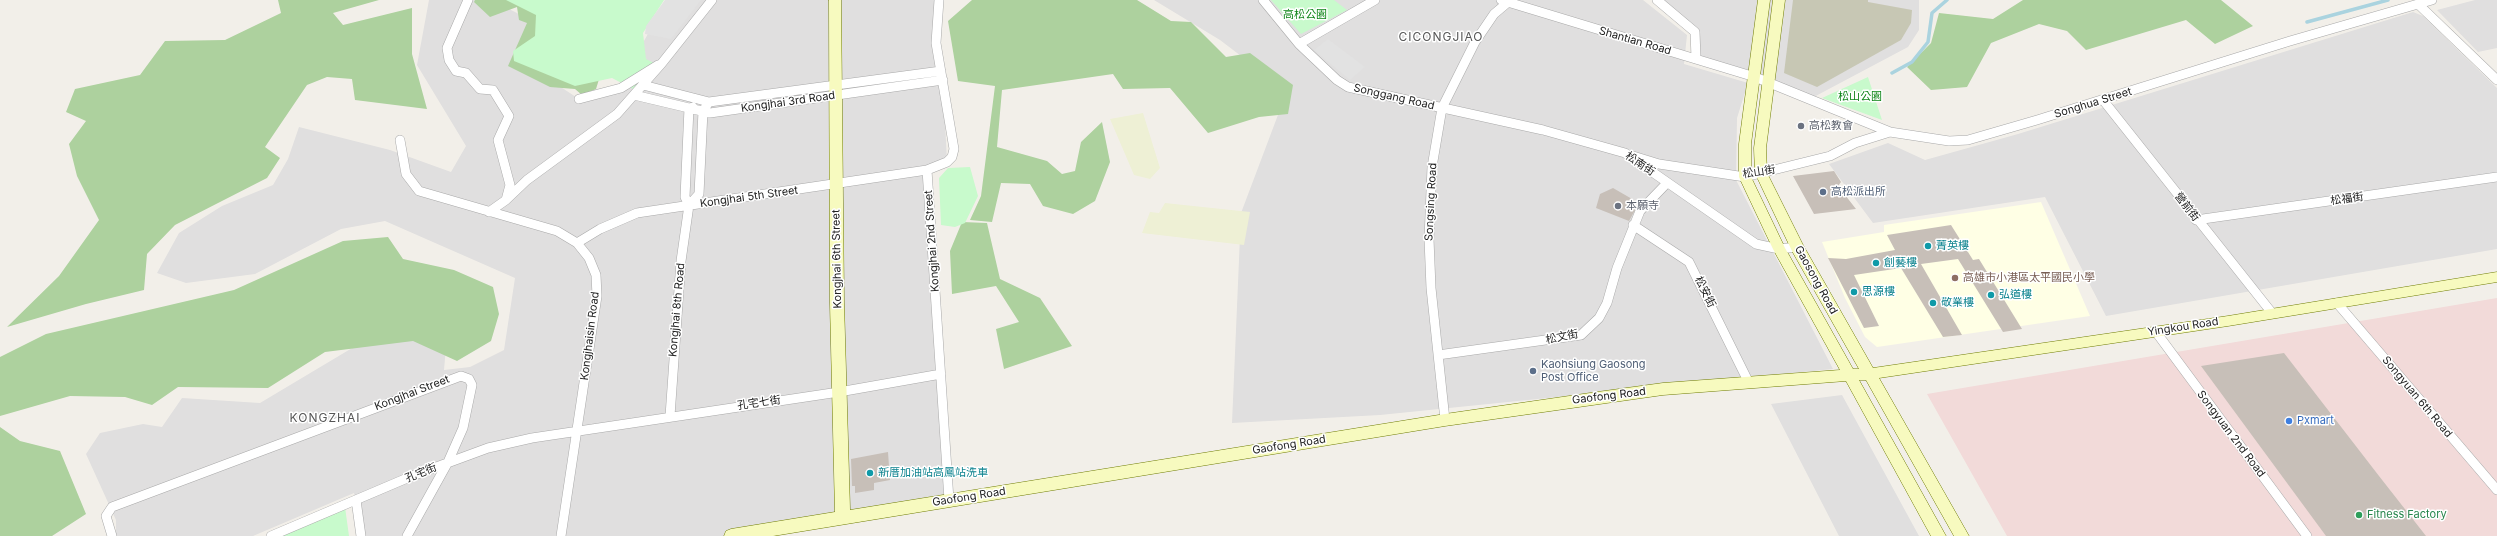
<!DOCTYPE html>
<meta charset="utf-8">
<style>
body{margin:0}
canvas{display:block;background:#f2efe9}
</style>
<canvas width="2497" height="536"></canvas>
<script>
const ctx = document.querySelector('canvas').getContext('2d');
ctx.lineJoin = 'round';
function paint(path, color) { ctx.fillStyle = color; ctx.fill(path, 'evenodd'); }
const poly = rows => new Path2D(rows.map(r => 'M' + r).join(''));
function strokePath(path, color, width, dash) { ctx.strokeStyle = color; ctx.lineWidth = width; ctx.lineCap = dash ? 'butt' : 'round'; ctx.setLineDash(dash || []); ctx.stroke(path); }
function drawText(font, color, halo, rows, align = 'center') {
  ctx.font = font + ' Inter,"Noto Sans TC",sans-serif'; ctx.lineWidth = 3; ctx.setLineDash([]); ctx.textBaseline = 'middle'; ctx.strokeStyle = halo; ctx.fillStyle = color; for (const [text, x, y, turn = 0] of rows) {
    ctx.save(); ctx.translate(x, y); ctx.rotate((+turn || 0) * Math.PI / 180); ctx.textAlign = isNaN(turn) ? turn : align; if (halo) ctx.strokeText(text, 0, 0); ctx.fillText(text, 0, 0); ctx.restore();
  }
}
const residential = poly([
 [429,0,491,0,533,21,515,57,579,99,643,85,640,48,667,0,939,0,936,18,943,80,947,162,927,170,949,500,734,536,361,536,354,493,253,536,116,536,116,520,86,454,100,433,143,424,162,427,182,398,260,403,389,326,447,335,444,370,470,367,504,350,515,278,385,221,341,229,255,274,186,283,157,273,179,233,222,206,273,185,288,159,299,127,390,150,451,172,466,146,417,65],
 [1154,0,1643,0,1687,35,1684,64,1748,83,1737,118,1736,180,1833,369,1380,415,1232,423,1241,213,1287,91,1220,40],
 [1660,0,1919,0,1919,30,1908,47,1810,99,1696,58,1699,32],
 [2475,0,2497,0,2497,48,2478,52,2437,10],
 [2413,12,2423,16,2497,88,2497,249,2106,316,2045,197,1873,223,1829,164,1888,143,1925,160,2018,134],
 [1842,395,1919,536,1839,536,1771,404]
]);
const commercial = poly([
 [2497,298,2497,536,2007,536,1927,394]
]);
const education = poly([
 [2041,202,2090,316,1877,347,1865,337,1845,298,1822,242,1884,232,1884,225]
]);
const construction = poly([
 [1793,0,1868,0,1868,2,1912,10,1911,23,1901,40,1817,87,1784,73]
]);
const farmland = poly([
 [1143,113,1160,168,1150,179,1134,175,1110,119],
 [1165,203,1250,212,1244,245,1142,233,1150,212,1159,213]
]);
const forest = poly([
 [278,0,379,0,333,13,343,25,412,8,412,54,427,109,355,100,352,79,327,77,307,85,265,147,280,158,267,178,175,225,147,254,144,290,86,304,7,327,59,276,99,220,77,176,69,144,86,121,66,112,75,89,140,75,165,41,225,40,281,13],
 [475,0,584,0,600,76,596,89,582,95,575,89,550,87,508,66,527,23,519,20,517,7,490,17,474,2],
 [972,0,1137,0,1171,21,1191,22,1226,57,1250,53,1293,85,1288,114,1259,117,1208,133,1170,88,1123,89,1113,74,1002,90,997,147,1047,161,1062,174,1075,171,1081,142,1102,122,1110,162,1095,201,1073,214,1043,206,1030,184,1001,183,992,222,970,220,981,196,995,86,958,81,948,21],
 [2023,0,2221,0,2253,26,2215,44,2186,20,2086,50,2067,31,2039,24,1991,43,1967,87,1931,90,1907,67,1931,43,1939,13,1993,19],
 [962,222,987,223,1000,279,1040,298,1072,346,1004,369,996,329,1019,322,996,286,952,294,950,251],
 [388,237,403,259,454,270,493,287,499,314,491,341,457,361,413,341,325,352,268,388,178,387,152,405,125,397,70,396,0,416,0,357,46,334,234,290,343,241],
 [0,427,20,441,60,451,86,514,52,536,0,536]
]);
const park = poly([
 [506,0,664,0,643,33,646,59,656,64,633,89,612,78,575,86,514,61,513,51,535,36,536,15],
 [1271,0,1334,0,1347,10,1301,34],
 [1868,77,1882,120,1822,98],
 [970,167,978,196,965,223,955,227,941,225,939,178,948,168],
 [345,507,349,536,276,536]
]);
const parking = poly([
 [665,0,701,0,671,39,645,34,646,26],
 [1328,39,1365,67,1350,80,1314,50]
]);
const stream = poly([
 [2307,22,2388,0],
 [1892,73,1912,62,1928,42,1932,13,1947,0]
]);
const building = poly([
 [1834,171,1841,182,1838,186,1856,209,1814,214,1793,176],
 [1613,188,1639,203,1629,221,1596,208,1600,194],
 [1951,225,1973,260,1979,259,2022,329,2003,332,1958,259,1921,264,1962,335,1943,337,1901,268,1854,275,1879,326,1864,328,1828,258,1846,259,1895,250,1887,235],
 [2284,353,2379,476,2426,536,2326,536,2201,366],
 [888,452,890,480,874,483,874,490,855,493,855,486,852,486,851,459]
]);
const street = poly([
 [468,0,447,48,449,60,456,71,466,73,480,89,493,90,509,116,498,140,510,185,506,200,489,212],
 [939,0,936,43,954,149,952,157,947,162,927,170,949,500],
 [1263,0,1299,44,1337,80,1348,87,1543,130,1625,153,1756,244,1779,249,1797,247],
 [1501,0,1755,77,1890,132,1949,141,1968,140,2037,120,2290,41,2432,0],
 [1657,0,1695,32,1696,58],
 [2418,4,2497,80],
 [1299,44,1375,0],
 [643,85,709,102,941,71],
 [634,95,710,113,943,80],
 [579,99,621,88,658,65],
 [2103,100,2272,313],
 [400,140,406,174,419,191,557,231,577,243,589,258,596,275,597,296,561,536],
 [1633,156,1659,164,1745,177,1830,156,1855,143,1890,132],
 [506,200,527,180,617,114,662,63,712,0],
 [689,205,685,197,689,108,693,107],
 [2196,220,2497,177],
 [1633,225,1689,262,1749,383],
 [577,243,600,229,637,213,927,170],
 [2337,303,2497,490],
 [2156,332,2307,536],
 [1438,355,1581,335,1599,318,1607,303,1617,268,1640,211,1667,183],
 [670,416,681,261,689,205,699,194,703,111,709,102],
 [1445,420,1431,288,1429,239,1432,167,1442,108,1475,42,1494,14,1507,3],
 [356,500,361,536],
 [112,536,106,516,112,507,461,376,469,379,472,385,463,428,448,462,407,536],
 [271,536,412,476,488,448,532,438,839,392,941,374]
]);
const secondary = poly([
 [829,0,841,0,844,303,850,510,1445,414,1590,393,1663,383,1840,370,1773,249,1739,177,1739,144,1758,0,1770,0,1751,144,1751,177,1785,248,1853,369,1859,369,1792,251,1755,173,1754,148,1773,0,1785,0,1766,148,1767,173,1803,245,1873,368,2228,316,2497,272,2497,282,2228,326,1879,378,1969,536,1954,536,1866,380,1859,380,1946,536,1931,536,1846,381,1663,395,1445,426,773,536,724,536,726,531,731,529,835,512,830,303,829,0]
]);
const markers = [
 [1801,126,4,"#6b7280"],
 [1823,192,4,"#5c6f8a"],
 [1618,206,4,"#6b7280"],
 [1928,246,4,"#0f9aa8"],
 [1876,263,4,"#0f9aa8"],
 [1955,278,4,"#8d6e63"],
 [1854,292,4,"#0f9aa8"],
 [1991,295,4,"#0f9aa8"],
 [1933,303,4,"#0f9aa8"],
 [1533,371,4,"#5c6f8a"],
 [2289,421,4,"#3f7fe0"],
 [870,473,4,"#0f9aa8"],
 [2359,515,4,"#2e9e5b"]
];
const parkNames = [
 ["高松公園",1305,15],
 ["松山公園",1860,97]
];
const streetNames = [
 ["Shantian Road",1635,41,16],
 ["Songgang Road",1394,97,13],
 ["Kongjhai 3rd Road",788,102,-8],
 ["Songhua Street",2093,103,-17],
 ["松南街",1640,164,34],
 ["松山街",1759,172,-9],
 ["Kongjhai 5th Street",749,197,-8],
 ["松福街",2347,199,-8],
 ["Songsing Road",1431,202,-87],
 ["營前街",2187,207,52],
 ["Kongjhai 2nd Street",932,241,-94],
 ["Kongjhai 6th Street",837,259,-91],
 ["Gaosong Road",1816,280,61],
 ["松安街",1705,292,64],
 ["Kongjhai 8th Road",677,310,-85],
 ["Yingkou Road",2183,327,-9],
 ["Kongjhaisin Road",590,336,-83],
 ["松文街",1562,337,-11],
 ["Kongjhai Street",412,393,-21],
 ["Gaofong Road",1609,396,-7],
 ["Songyuan 6th Road",2417,397,50],
 ["孔宅七街",759,403,-8],
 ["Songyuan 2nd Road",2231,434,53],
 ["Gaofong Road",1289,445,-9],
 ["孔宅街",421,473,-22],
 ["Gaofong Road",969,497,-9]
];
const worshipNames = [
 ["高松教會",1809,126],
 ["本願寺",1626,206]
];
const serviceNames = [
 ["高松派出所",1831,192],
 ["Kaohsiung Gaosong",1541,365],
 ["Post Office",1541,378]
];
const cultureNames = [
 ["菁英樓",1936,246],
 ["創藝樓",1884,263],
 ["思源樓",1862,292],
 ["弘道樓",1999,295],
 ["敬業樓",1941,303],
 ["新厝加油站高鳳站洗車",878,473]
];
const educationNames = [
 ["高雄市小港區太平國民小學",1963,278]
];
const shopNames = [
 ["Pxmart",2297,421]
];
const leisureNames = [
 ["Fitness Factory",2367,515]
];
const neighbourhoodNames = [
 ["CICONGJIAO",1441,37],
 ["KONGZHAI",325,418]
];
paint(residential, '#e0dfdf');
paint(commercial, '#f2dad9');
paint(education, '#ffffe5');
paint(construction, '#c7c7b4');
paint(farmland, '#eef0d5');
paint(forest, '#add19e');
paint(park, '#c8facc');
paint(parking, '#e2e2e2');
strokePath(stream, '#aad3df', 3.5);
paint(building, '#c7bfb8');
strokePath(street, '#a9a9a9', 10);
strokePath(secondary, '#707d05', 1);
strokePath(street, '#fff', 9);
paint(secondary, '#f7fabf');
for (const [x, y, r, color] of markers) { const dot = new Path2D(); dot.arc(x, y, r, 0, 2 * Math.PI); ctx.fillStyle = color; ctx.fill(dot); strokePath(dot, '#fff', 1.5); }
drawText('11px', '#0c8416', '#fff', parkNames);
drawText('11px', '#222', '#fff', streetNames);
drawText('11px', '#5b616d', '#fff', worshipNames, 'left');
drawText('11px', '#4e5e75', '#fff', serviceNames, 'left');
drawText('11px', '#0d838f', '#fff', cultureNames, 'left');
drawText('11px', '#785e54', '#fff', educationNames, 'left');
drawText('11px', '#366cbe', '#fff', shopNames, 'left');
drawText('11px', '#27864d', '#fff', leisureNames, 'left');
ctx.letterSpacing = '1px';
drawText('12px', '#555', '#fff', neighbourhoodNames);
ctx.letterSpacing = '0px';
</script>
